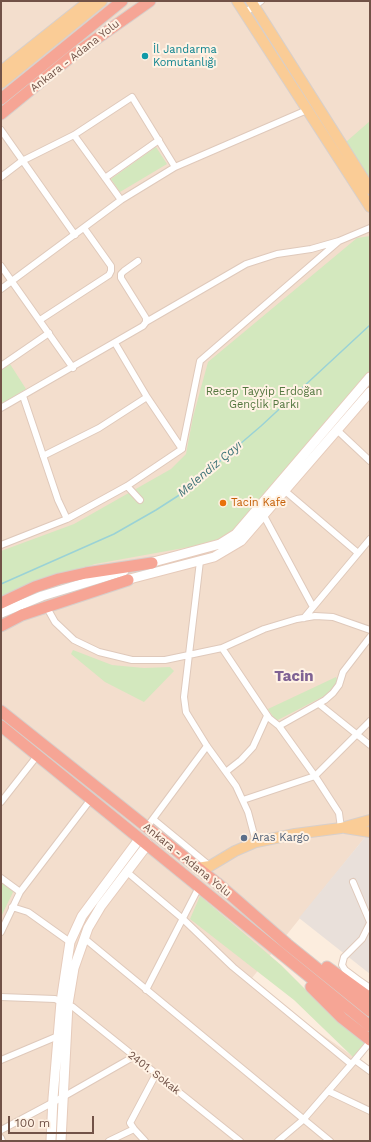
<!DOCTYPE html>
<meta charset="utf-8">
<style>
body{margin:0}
#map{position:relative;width:371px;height:1142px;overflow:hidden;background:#fcedde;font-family:"Work Sans",sans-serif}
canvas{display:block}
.frame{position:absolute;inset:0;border:2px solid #715247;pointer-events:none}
.scale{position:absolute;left:8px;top:1116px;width:86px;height:18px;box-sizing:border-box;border:2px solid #715247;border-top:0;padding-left:5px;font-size:12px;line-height:14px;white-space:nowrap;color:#715247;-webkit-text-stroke:3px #fff2e4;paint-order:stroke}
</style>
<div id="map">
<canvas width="371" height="1142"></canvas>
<div class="frame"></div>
<div class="scale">100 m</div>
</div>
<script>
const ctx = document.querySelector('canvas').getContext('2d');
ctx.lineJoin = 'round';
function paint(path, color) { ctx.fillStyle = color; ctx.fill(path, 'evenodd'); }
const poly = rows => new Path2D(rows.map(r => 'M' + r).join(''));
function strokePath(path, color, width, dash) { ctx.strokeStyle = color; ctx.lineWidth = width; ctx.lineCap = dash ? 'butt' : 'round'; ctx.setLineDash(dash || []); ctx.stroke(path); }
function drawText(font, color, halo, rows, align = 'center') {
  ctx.font = font + ' "Work Sans",sans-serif'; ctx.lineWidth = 4; ctx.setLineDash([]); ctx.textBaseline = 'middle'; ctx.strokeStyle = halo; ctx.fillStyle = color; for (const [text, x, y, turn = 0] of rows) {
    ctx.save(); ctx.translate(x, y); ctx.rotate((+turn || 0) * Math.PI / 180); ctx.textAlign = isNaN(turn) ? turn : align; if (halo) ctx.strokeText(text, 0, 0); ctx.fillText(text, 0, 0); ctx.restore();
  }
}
const residential = poly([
 [1,1,370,1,370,831,248,983,370,1068,370,1141,1,1141]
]);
const industrial = poly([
 [370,831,370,974,299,918]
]);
const green = poly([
 [370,121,370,179,346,142],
 [156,147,167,164,120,192,111,179],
 [370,236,370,371,228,536,217,542,95,564,42,581,1,598,1,551,74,524,171,469,186,454,193,417,208,362,357,238],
 [10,364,26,389,1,404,1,370],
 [73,650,112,665,144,668,170,667,174,671,144,702,105,682,71,654],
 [336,677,338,681,326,695,276,721,268,709],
 [1,881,14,890,1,917],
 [200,896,281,965,333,1017,365,1042,353,1057,294,1000,190,919]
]);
const stream = poly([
 [1,584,114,534,156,510,184,492,261,426,370,325]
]);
const street = poly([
 [246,12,261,1],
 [1,130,75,235],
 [1,177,22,161,74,135,132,97,175,167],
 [105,178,159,140],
 [121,200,175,167,307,110],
 [1,266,73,368],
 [1,289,121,200,74,135],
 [40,320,109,275,111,271,111,266,84,228],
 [146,322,246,264,277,254,311,249,339,241,370,228],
 [115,343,147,397,182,449],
 [1,366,49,333],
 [23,396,58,500,67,519],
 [1,408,143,326,146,322,146,318,121,278,121,274,124,271,138,261],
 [337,430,370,461],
 [43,456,99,428,147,397],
 [127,486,140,500],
 [284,490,358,553],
 [264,516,313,607],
 [1,545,67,519,127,486,182,449,200,361,339,241],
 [200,561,184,697,186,712,207,746,236,786,248,812,256,842],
 [46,606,55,622,74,640,99,652,132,660,165,660,222,648,264,629,297,619,315,616,333,617,370,630],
 [304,618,370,539],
 [222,648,269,718,279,726,315,776,339,813,341,828],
 [319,704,370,745],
 [279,726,325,700,333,693,339,685,343,672,370,637],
 [227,771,241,760,253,747,267,716],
 [243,800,315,776,370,721],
 [1,802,37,756],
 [153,819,210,866],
 [147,827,207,746],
 [127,872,183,919,233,967,351,1064],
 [1,878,20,892],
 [353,882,370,922],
 [12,907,28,912,70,942],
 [1,932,20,892,91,799],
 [84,938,330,1141],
 [357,979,345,970,342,965,344,957,362,939,370,923],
 [356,980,357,979,370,988],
 [146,990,199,887],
 [1,997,55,999,73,1007,240,1141],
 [1,1060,58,1036],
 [355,1060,370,1042],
 [328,1091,370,1111],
 [134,1129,145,1141],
 [1,1130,63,1097,133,1057],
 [1,1138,2,1141],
 [109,1141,134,1129,130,1123,156,1074],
 [278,1141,303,1120,355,1060,370,1071]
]);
const secondary = poly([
 [146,564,220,544,236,534,370,377],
 [122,581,214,557,241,541,370,392],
 [1,613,42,596,124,571],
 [51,1141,53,1098,61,1002,70,942,82,916,140,838],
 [61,1141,68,1004,74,968,88,928,101,906,148,844]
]);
const primary = poly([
 [237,1,370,207],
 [251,1,370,189],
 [1,71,89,1],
 [1,83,102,1],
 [345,828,370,832],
 [197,868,210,866,235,851,256,842,295,834,341,828,370,820]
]);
const highway = poly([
 [1,99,122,1],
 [1,114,72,56,150,1],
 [1,603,35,587,59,579,86,573,152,563],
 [1,626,22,615,128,580],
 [1,711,217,883,287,944,370,1011],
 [1,726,370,1026],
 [327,967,370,998],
 [311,987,342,1018,370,1040]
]);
const markers = [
 [145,56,4,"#0f9aa8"],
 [223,503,4,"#e8710a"],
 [244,838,4,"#5c6f8a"]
];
const cultureNames = [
 ["İl Jandarma",153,50],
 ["Komutanlığı",153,63]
];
const streetNames = [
 ["Ankara - Adana Yolu",75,56,-38],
 ["Ankara - Adana Yolu",187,860,39],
 ["2401. Sokak",154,1073,38]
];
const parkNames = [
 ["Recep Tayyip Erdoğan",264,392],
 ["Gençlik Parkı",264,405]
];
const foodNames = [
 ["Tacin Kafe",231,503]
];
const serviceNames = [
 ["Aras Kargo",252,838]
];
const waterNames = [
 ["Melendiz Çayı",210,469,-40]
];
const districtNames = [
 ["Tacin",294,677]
];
paint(residential, '#f3decd');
paint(industrial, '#e9e0da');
paint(green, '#d3e8be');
strokePath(stream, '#9ad2d6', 1.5);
strokePath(street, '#dfc9bb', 8);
strokePath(secondary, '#e6cbbb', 11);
strokePath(primary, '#d7cfcb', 12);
strokePath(highway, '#d7cfcb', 13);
strokePath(street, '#fff', 6);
strokePath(secondary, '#fff', 9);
strokePath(primary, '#facc96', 10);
strokePath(highway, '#f6a595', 11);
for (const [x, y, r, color] of markers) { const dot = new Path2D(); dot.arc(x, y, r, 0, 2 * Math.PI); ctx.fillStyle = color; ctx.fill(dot); strokePath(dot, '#fff2e4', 1.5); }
drawText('11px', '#0d838f', '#fff2e4', cultureNames, 'left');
drawText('11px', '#715247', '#fff2e4', streetNames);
drawText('11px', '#547740', '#fff2e4', parkNames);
drawText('11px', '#c56008', '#fff2e4', foodNames, 'left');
drawText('11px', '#4e5e75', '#fff2e4', serviceNames, 'left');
drawText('italic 12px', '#3c7277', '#fff2e4', waterNames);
drawText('bold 15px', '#7f6294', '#fff2e4', districtNames);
</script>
